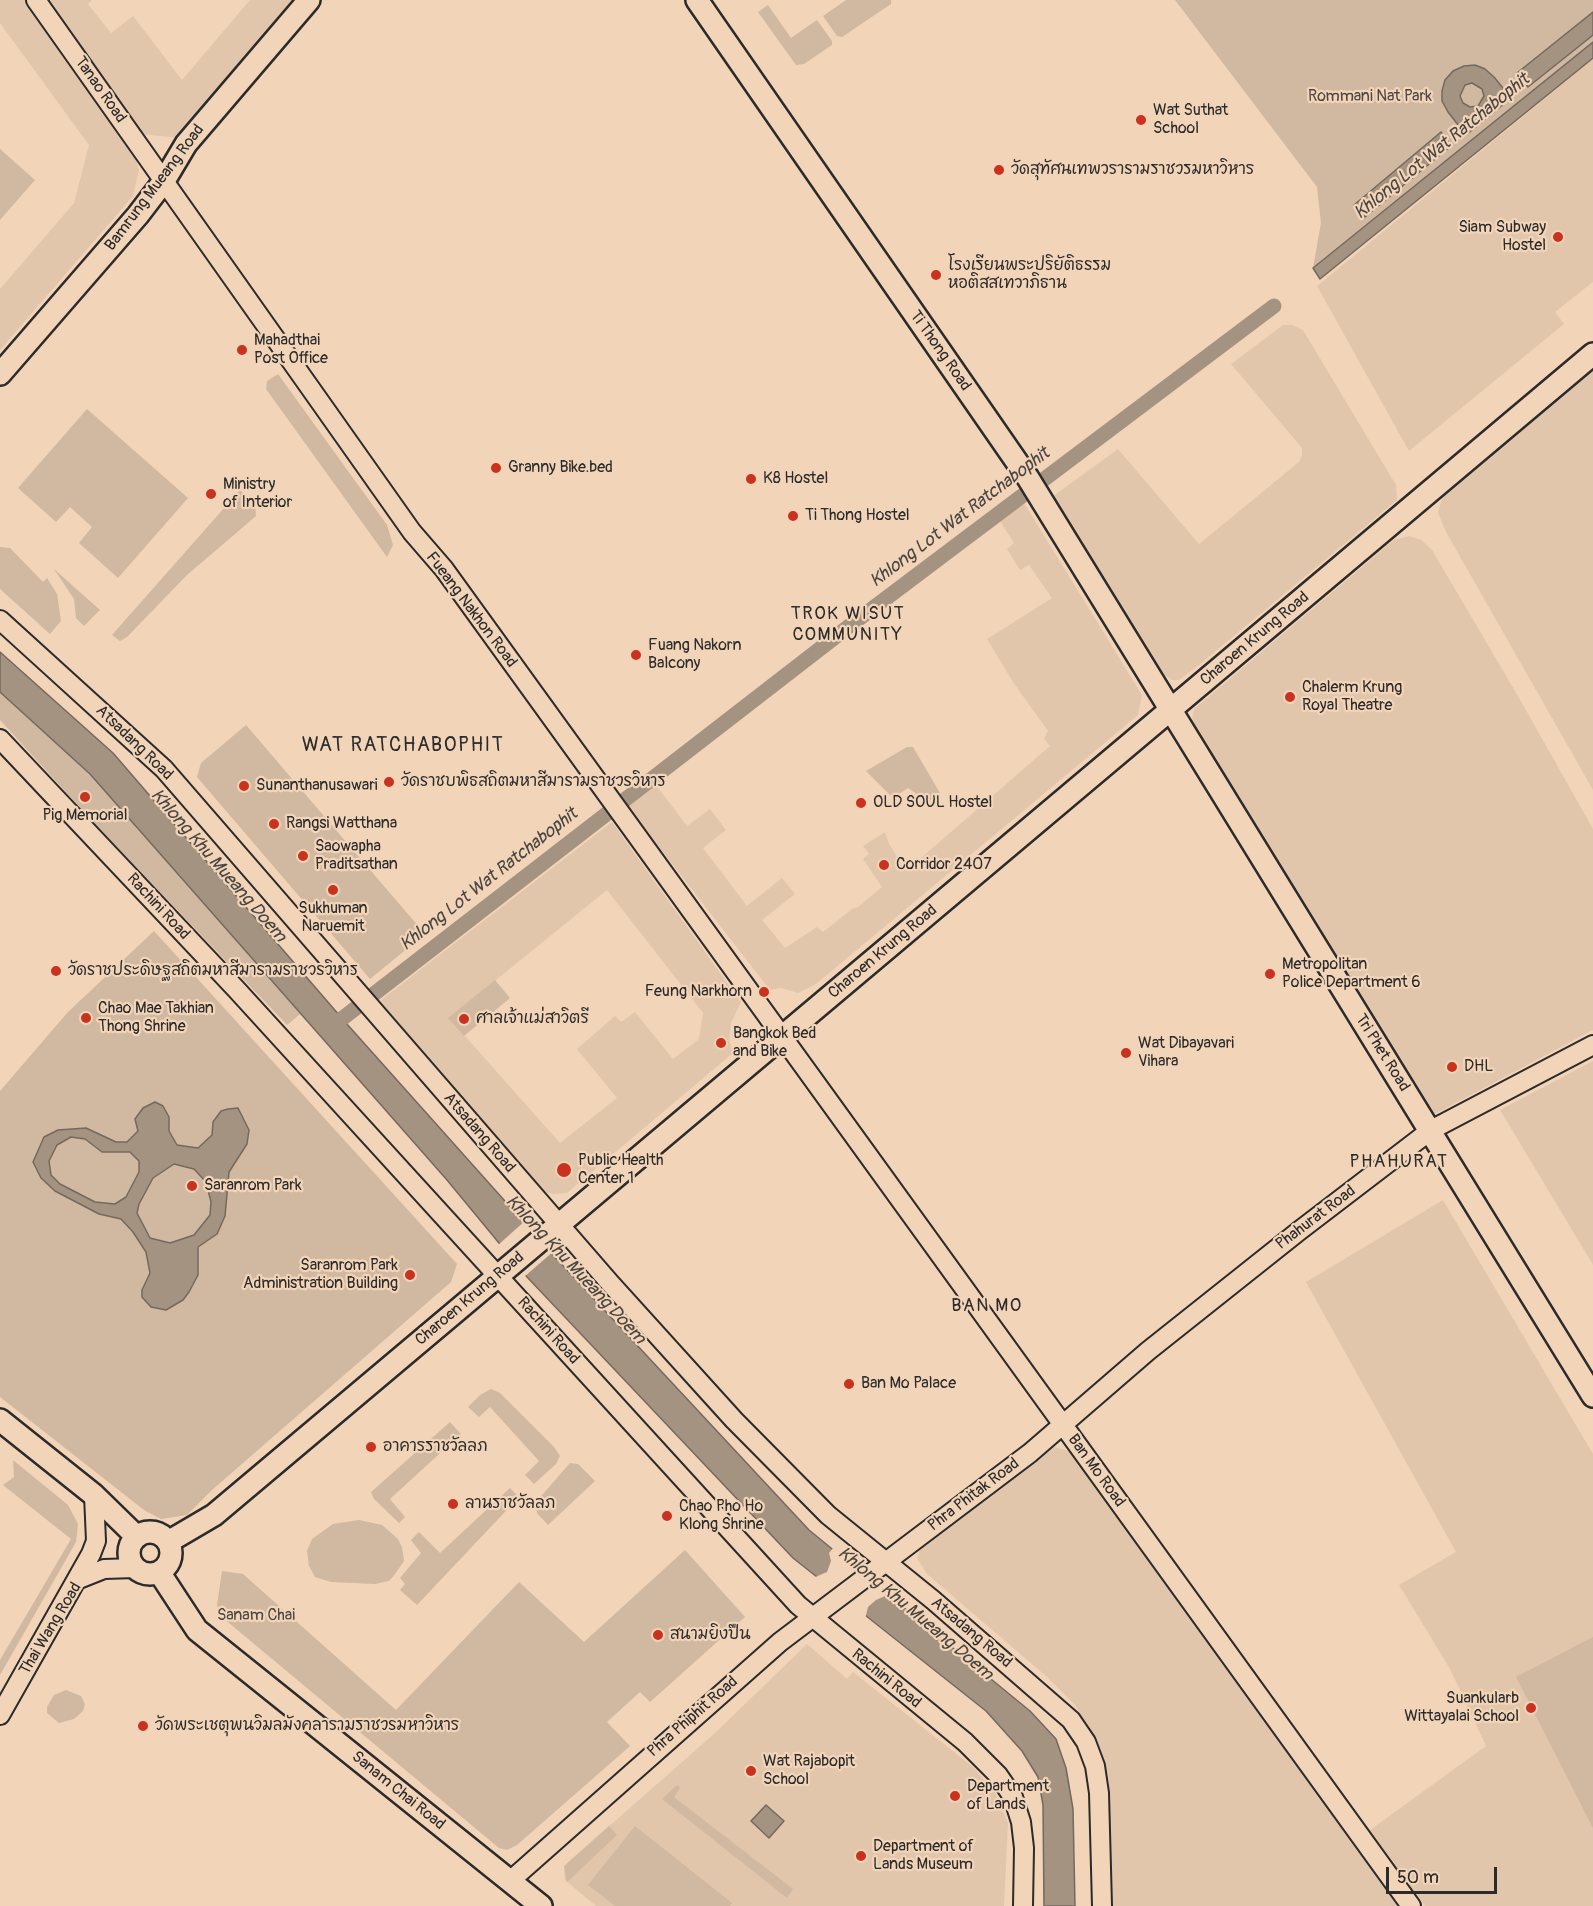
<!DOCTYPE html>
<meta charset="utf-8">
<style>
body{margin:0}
#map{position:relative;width:1593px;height:1906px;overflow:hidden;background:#f2d4b8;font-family:Pangolin,sans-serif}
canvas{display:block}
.scale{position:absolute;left:1386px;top:1867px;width:111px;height:27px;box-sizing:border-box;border:3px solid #2b2b2b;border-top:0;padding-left:8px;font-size:18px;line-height:21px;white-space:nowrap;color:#2b2b2b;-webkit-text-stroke:4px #f2d4b8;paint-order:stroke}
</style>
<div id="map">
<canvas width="1593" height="1906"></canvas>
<div class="scale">50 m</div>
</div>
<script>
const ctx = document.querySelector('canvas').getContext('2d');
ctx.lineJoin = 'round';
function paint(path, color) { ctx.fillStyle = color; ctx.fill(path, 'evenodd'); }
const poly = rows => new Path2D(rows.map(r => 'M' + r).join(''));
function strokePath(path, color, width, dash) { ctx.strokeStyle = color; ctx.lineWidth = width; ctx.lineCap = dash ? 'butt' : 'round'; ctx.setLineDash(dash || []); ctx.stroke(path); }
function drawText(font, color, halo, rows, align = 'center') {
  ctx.font = font + ' Pangolin,"Playpen Sans Thai",sans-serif'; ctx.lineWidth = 4.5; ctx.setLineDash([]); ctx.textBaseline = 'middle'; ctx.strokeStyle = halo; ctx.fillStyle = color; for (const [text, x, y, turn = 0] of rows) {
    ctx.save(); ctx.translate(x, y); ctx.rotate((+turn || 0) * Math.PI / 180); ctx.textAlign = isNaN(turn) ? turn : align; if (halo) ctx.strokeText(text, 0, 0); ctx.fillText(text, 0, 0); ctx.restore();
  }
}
const built = poly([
 [0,0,28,0,130,141,139,170,133,196,0,350,0,289,74,203,89,145,0,23],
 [45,0,92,0,88,4,111,33,133,16,182,80,250,0,300,0,182,138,139,134],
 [1593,59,1593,282,1555,312,1564,324,1409,451,1317,286],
 [1283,325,1292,325,1303,330,1396,485,1397,500,1199,665,1179,680,1172,680,1162,673,1052,497,1118,449,1199,544,1299,462,1302,456,1302,448,1231,364],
 [1593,368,1593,790,1446,532,1438,513,1442,499,1461,478],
 [1024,503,1142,695,1138,715,816,984,798,993,781,988,770,990,628,807,656,785,687,826,710,809,726,830,703,848,747,906,782,878,795,894,762,920,785,948,817,927,823,932,852,909,858,907,882,887,863,859,869,854,863,846,885,832,889,844,906,871,1050,746,1044,739,1048,731,1013,682,987,639,1052,598,1029,565,1020,570,1007,549,1014,543,998,518],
 [1409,536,1421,540,1432,550,1518,696,1593,829,1593,1030,1435,1114,1192,721,1194,709,1394,540],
 [612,822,741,1002,731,1023,729,1040,733,1053,567,1193,554,1194,545,1192,377,1003],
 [607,890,703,1013,699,1039,673,1059,635,1012,621,1022,615,1016,577,1049,617,1098,560,1143,449,1018],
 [1593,1061,1593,1265,1500,1110],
 [1443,1200,1593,1454,1593,1906,1425,1906,1370,1830,1486,1746,1450,1669,1399,1585,1456,1552,1306,1282],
 [1054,1447,1077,1453,1404,1906,1110,1906,1109,1783,1099,1747,1075,1705,1046,1676,927,1574,917,1558,921,1547],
 [807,1644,847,1679,853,1672,973,1767,995,1792,1008,1823,1004,1906,596,1906,565,1880,564,1866,715,1733]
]);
const green = poly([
 [846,0,891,0,891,4,842,37,837,36,823,16],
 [1175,0,1593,0,1593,42,1313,268,1321,223,1317,187],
 [768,5,791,38,817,20,832,41,832,45,804,64,796,65,758,12],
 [0,149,35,180,0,220],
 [278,374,387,525,393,545,387,557,266,389,267,381],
 [87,409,188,498,118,578,79,543,92,527,70,507,56,522,18,488],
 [240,490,255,505,256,516,187,575,127,637,120,641,112,635],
 [0,547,10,548,43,582,47,578,57,594,61,621,50,634,0,589],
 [54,569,100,610,84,626,76,618,74,599],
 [0,692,90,774,300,1014,287,1025,95,824,0,720],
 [246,725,425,934,370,979,197,777,201,763],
 [907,747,913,747,940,793,928,802,908,788,893,798,866,771],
 [154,931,457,1264,451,1282,212,1490,187,1515,161,1519,144,1510,0,1397,0,1091,68,1012],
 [495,980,510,998,464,1036,448,1018],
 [491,1389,500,1393,554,1447,560,1456,556,1464,534,1484,525,1475,539,1461,490,1407,479,1417,468,1407,480,1395],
 [450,1422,461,1434,390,1499,405,1517,399,1523,374,1499,371,1492],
 [13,1460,68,1505,78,1524,76,1542,0,1675,0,1660,71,1539,3,1485,14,1477],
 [570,1463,578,1464,595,1481,548,1525,537,1513,536,1502],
 [510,1488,519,1497,417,1605,400,1590,405,1584,400,1578,421,1553,411,1540,419,1532,440,1553],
 [359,1520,382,1525,398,1539,402,1547,404,1561,395,1574,389,1581,375,1584,331,1582,315,1577,309,1566,307,1551,312,1539,333,1524],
 [685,1550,745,1617,650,1702,640,1692,607,1722,630,1746,517,1845,507,1850,499,1848,223,1618,217,1605,222,1571,243,1574,396,1710,519,1582,584,1642],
 [1593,1637,1593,1828,1516,1677],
 [66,1690,81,1696,85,1704,83,1711,74,1719,59,1723,47,1713,47,1707,54,1695],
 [677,1785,680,1788,674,1797,793,1889,787,1898,662,1799],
 [609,1826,617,1835,567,1882,564,1866],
 [635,1826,732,1903,730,1906,615,1906,588,1885]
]);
const water = poly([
 [1593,12,1593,35,1528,87,1517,73,1593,12],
 [1593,42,1593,58,1320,279,1313,268,1593,42],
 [1475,65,1485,69,1494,77,1511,98,1466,135,1448,112,1442,101,1442,91,1445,80,1453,71,1464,66,1475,65],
 [1472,83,1482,89,1484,96,1478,106,1470,107,1463,103,1460,96,1465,85,1472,83],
 [1441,132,1451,146,1365,217,1354,205,1441,132],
 [0,652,113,753,346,1023,554,1256,809,1530,1030,1711,1056,1739,1066,1768,1073,1809,1075,1906,1044,1906,1043,1805,1038,1777,1022,1751,986,1711,793,1558,527,1277,447,1180,90,774,0,692,0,652],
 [155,1102,163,1106,169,1117,169,1131,177,1145,198,1148,212,1135,213,1122,221,1111,228,1109,238,1108,249,1130,247,1144,229,1172,225,1216,217,1234,198,1247,198,1275,189,1292,183,1300,166,1310,151,1307,142,1297,142,1290,150,1273,146,1252,133,1232,121,1219,99,1214,55,1191,41,1178,33,1162,44,1137,58,1130,86,1128,116,1142,127,1142,138,1131,135,1119,143,1108,155,1102],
 [71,1137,85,1139,102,1152,130,1152,139,1161,139,1172,126,1197,115,1204,95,1202,60,1184,51,1175,49,1161,57,1145,71,1137],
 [174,1164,194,1169,206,1182,211,1202,210,1215,194,1235,170,1243,150,1238,137,1213,139,1204,153,1178,174,1164],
 [766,1805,784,1821,769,1838,751,1821,766,1805]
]);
const pier = poly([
 [526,1220,554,1251,524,1277,497,1246],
 [834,1547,892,1593,876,1600,868,1607,865,1619,813,1578,827,1572,831,1561,829,1553]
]);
const canal = poly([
 [330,1028,852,624,1274,306]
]);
const tertiary = poly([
 [36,0,412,532,444,569,1411,1906],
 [0,620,164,769,610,1283,734,1420,828,1515,933,1600,1071,1720,1086,1742,1095,1766,1099,1793,1102,1906],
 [0,739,236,989,798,1605,965,1742,998,1775,1013,1797,1021,1822,1024,1848,1023,1906],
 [79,1579,104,1569,136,1568],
 [0,1715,91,1554,96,1541,94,1495],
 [510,1881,780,1642,1030,1453,1148,1351,1299,1231,1431,1130,1593,1045]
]);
const secondary = poly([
 [697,0,1028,478,1593,1396],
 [0,374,138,215,164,181,186,144,309,0],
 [0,1420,94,1495,137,1537],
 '129 1553a21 21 0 1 1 42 0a21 21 0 1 1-42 0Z',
 [168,1542,214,1515,1593,354],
 [159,1572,197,1630,541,1906]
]);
const markers = [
 [1141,120,6,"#c8321e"],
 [999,170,6,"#c8321e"],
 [1558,237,6,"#c8321e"],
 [936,275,6,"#c8321e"],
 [242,350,6,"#c8321e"],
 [496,468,6,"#c8321e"],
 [751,479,6,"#c8321e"],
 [211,494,6,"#c8321e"],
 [793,516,6,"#c8321e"],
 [636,655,6,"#c8321e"],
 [1290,697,6,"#c8321e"],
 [389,782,6,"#c8321e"],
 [244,786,6,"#c8321e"],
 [85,797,6,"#c8321e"],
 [861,803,6,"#c8321e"],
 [274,824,6,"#c8321e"],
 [303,856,6,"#c8321e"],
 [884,865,6,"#c8321e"],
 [333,890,6,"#c8321e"],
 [56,971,6,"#c8321e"],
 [1270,974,6,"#c8321e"],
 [764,992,6,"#c8321e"],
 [86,1018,6,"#c8321e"],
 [464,1019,6,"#c8321e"],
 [721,1043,6,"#c8321e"],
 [1126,1053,6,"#c8321e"],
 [1452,1067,6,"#c8321e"],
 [564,1170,8,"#c8321e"],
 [192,1186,6,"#c8321e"],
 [410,1275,6,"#c8321e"],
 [849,1384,6,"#c8321e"],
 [371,1447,6,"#c8321e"],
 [453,1504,6,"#c8321e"],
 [667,1516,6,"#c8321e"],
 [658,1635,6,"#c8321e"],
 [1531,1708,6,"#c8321e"],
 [143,1726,6,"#c8321e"],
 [751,1771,6,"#c8321e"],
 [955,1796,6,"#c8321e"],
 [861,1856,6,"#c8321e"]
];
const streetNames = [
 ["Tanao Road",100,90,55],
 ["Bamrung Mueang Road",155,188,-53],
 ["Ti Thong Road",940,351,55],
 ["Fueang Nakhon Road",471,610,53],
 ["Charoen Krung Road",1255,639,-40],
 ["Atsadang Road",134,743,44],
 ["Rachini Road",158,907,47],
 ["Charoen Krung Road",883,952,-40],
 ["Tri Phet Road",1382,1053,58],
 ["Atsadang Road",479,1133,49],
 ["Phahurat Road",1316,1218,-37],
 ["Charoen Krung Road",470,1299,-40],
 ["Rachini Road",548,1331,48],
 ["Ban Mo Road",1096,1471,54],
 ["Phra Phitak Road",974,1495,-37],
 ["Thai Wang Road",51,1629,-59],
 ["Atsadang Road",971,1633,40],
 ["Rachini Road",886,1679,39],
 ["Phra Phiphit Road",693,1717,-41],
 ["Sanam Chai Road",398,1791,39]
];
const parkNames = [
 ["Rommani Nat Park",1370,97],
 ["Sanam Chai",256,1616]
];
const poiNames = [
 ["Wat Suthat",1153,111],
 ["School",1153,129],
 ["วัดสุทัศนเทพวรารามราชวรมหาวิหาร",1011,170],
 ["Siam Subway",1546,228,"right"],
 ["Hostel",1546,246,"right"],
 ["โรงเรียนพระปริยัติธรรม",948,266],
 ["หอติสสเทวาภิธาน",948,284],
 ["Mahadthai",254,341],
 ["Post Office",254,359],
 ["Granny Bike.bed",508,468],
 ["K8 Hostel",763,479],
 ["Ministry",223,485],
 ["of Interior",223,503],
 ["Ti Thong Hostel",805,516],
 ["Fuang Nakorn",648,646],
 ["Balcony",648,664],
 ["Chalerm Krung",1302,688],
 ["Royal Theatre",1302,706],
 ["วัดราชบพิธสถิตมหาสีมารามราชวรวิหาร",401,782],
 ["Sunanthanusawari",256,786],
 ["OLD SOUL Hostel",873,803],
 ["Pig Memorial",85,816,"center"],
 ["Rangsi Watthana",286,824],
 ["Saowapha",315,847],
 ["Praditsathan",315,865],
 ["Corridor 2407",896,865],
 ["Sukhuman",333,909,"center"],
 ["Naruemit",333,927,"center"],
 ["Metropolitan",1282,965],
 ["Police Department 6",1282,983],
 ["วัดราชประดิษฐสถิตมหาสีมารามราชวรวิหาร",68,971],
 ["Feung Narkhorn",752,992,"right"],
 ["Chao Mae Takhian",98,1009],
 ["Thong Shrine",98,1027],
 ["ศาลเจ้าแม่สาวิตรี",476,1019],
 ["Bangkok Bed",733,1034],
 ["and Bike",733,1052],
 ["Wat Dibayavari",1138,1044],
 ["Vihara",1138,1062],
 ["DHL",1464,1067],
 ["Public Health",578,1161],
 ["Center 1",578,1179],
 ["Saranrom Park",204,1186],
 ["Saranrom Park",398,1266,"right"],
 ["Administration Building",398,1284,"right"],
 ["Ban Mo Palace",861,1384],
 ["อาคารราชวัลลภ",383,1447],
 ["ลานราชวัลลภ",465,1504],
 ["Chao Pho Ho",679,1507],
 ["Klong Shrine",679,1525],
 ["สนามยิงปืน",670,1635],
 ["Suankularb",1519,1699,"right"],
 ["Wittayalai School",1519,1717,"right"],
 ["วัดพระเชตุพนวิมลมังคลารามราชวรมหาวิหาร",155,1726],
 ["Wat Rajabopit",763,1762],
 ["School",763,1780],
 ["Department",967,1787],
 ["of Lands",967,1805],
 ["Department of",873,1847],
 ["Lands Museum",873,1865]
];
const waterNames = [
 ["Khlong Lot Wat Ratchabophit",1442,147,-39],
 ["Khlong Lot Wat Ratchabophit",960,518,-37],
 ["Khlong Khu Mueang Doem",218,866,49],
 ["Khlong Lot Wat Ratchabophit",489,880,-38],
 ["Khlong Khu Mueang Doem",575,1270,47],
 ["Khlong Khu Mueang Doem",915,1614,40]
];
const neighbourhoodNames = [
 ["TROK WISUT",848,614],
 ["COMMUNITY",848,635],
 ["PHAHURAT",1399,1162],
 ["BAN MO",987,1306]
];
const quarterNames = [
 ["WAT RATCHABOPHIT",403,746]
];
paint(built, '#e2c6ac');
paint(green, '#d1b8a0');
paint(water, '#a59382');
strokePath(water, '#74695f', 1.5);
paint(pier, '#f2d4b8');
strokePath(canal, '#a59382', 15);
strokePath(tertiary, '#2b2b2b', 22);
strokePath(secondary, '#2b2b2b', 26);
strokePath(tertiary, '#f2d4b8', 18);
strokePath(secondary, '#f2d4b8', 21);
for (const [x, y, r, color] of markers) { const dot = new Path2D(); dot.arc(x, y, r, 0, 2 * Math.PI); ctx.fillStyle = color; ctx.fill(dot); strokePath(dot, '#f2d4b8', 2); }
drawText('16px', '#2b2b2b', '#f2d4b8', streetNames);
drawText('16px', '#4c4742', '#f2d4b8', parkNames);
drawText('16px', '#2b2b2b', '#f2d4b8', poiNames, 'left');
drawText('italic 18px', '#4a4541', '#f2d4b8', waterNames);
ctx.letterSpacing = '1.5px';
drawText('18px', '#2b2b2b', '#f2d4b8', neighbourhoodNames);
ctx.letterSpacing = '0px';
ctx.letterSpacing = '1.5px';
drawText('20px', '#2b2b2b', '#f2d4b8', quarterNames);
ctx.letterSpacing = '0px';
</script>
